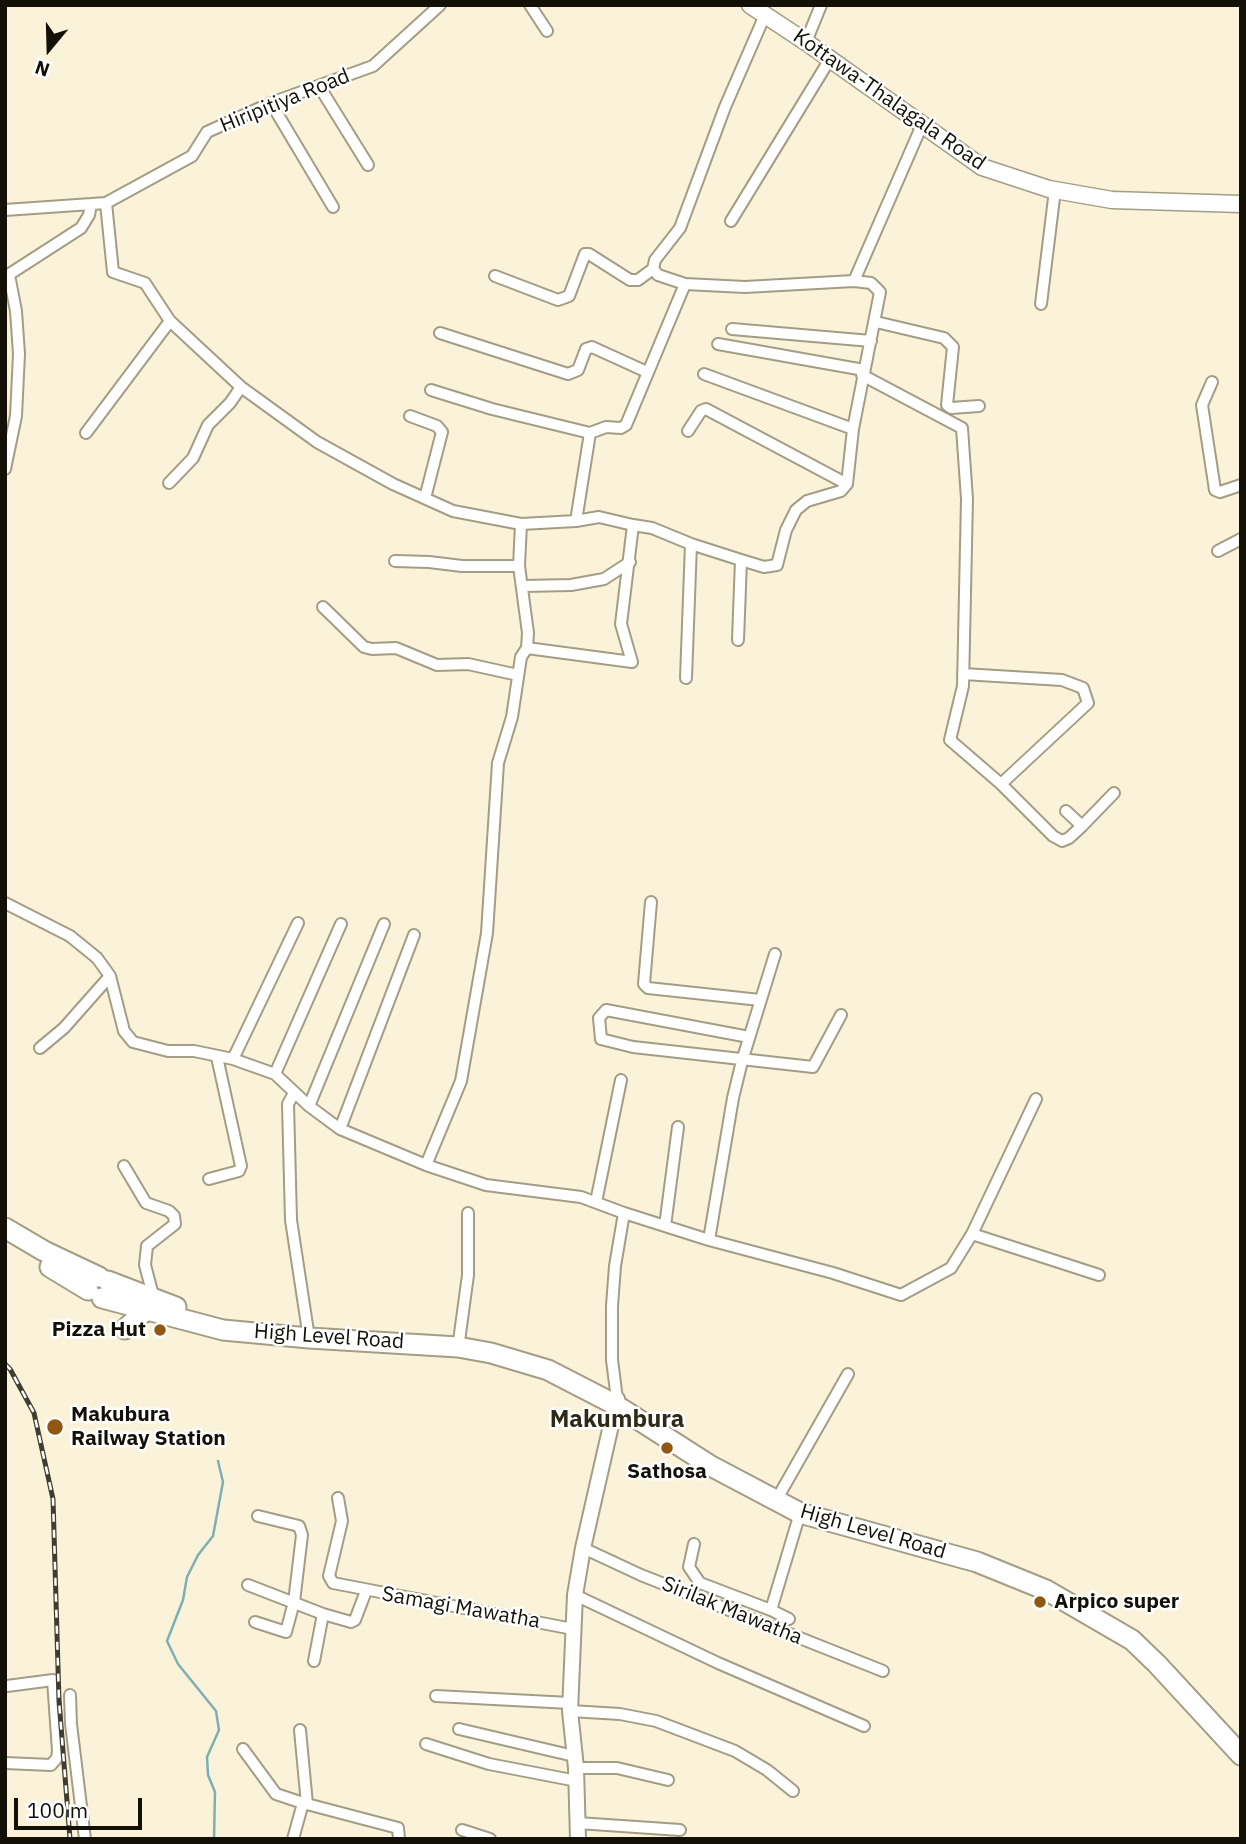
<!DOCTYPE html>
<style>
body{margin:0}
#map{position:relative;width:1246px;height:1844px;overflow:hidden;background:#faf3d9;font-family:"IBM Plex Sans",sans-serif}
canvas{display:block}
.frame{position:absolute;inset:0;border:7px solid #121007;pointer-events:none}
.north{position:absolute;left:14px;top:14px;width:70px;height:70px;-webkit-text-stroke:5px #fff;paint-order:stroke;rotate:199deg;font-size:19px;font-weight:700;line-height:28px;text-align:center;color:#121007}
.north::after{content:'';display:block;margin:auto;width:24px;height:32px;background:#121007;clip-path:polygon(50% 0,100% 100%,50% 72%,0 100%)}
.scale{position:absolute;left:14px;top:1798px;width:128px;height:32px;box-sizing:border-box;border:4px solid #121007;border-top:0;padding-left:9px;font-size:21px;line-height:24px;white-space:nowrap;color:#121007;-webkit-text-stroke:5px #fff;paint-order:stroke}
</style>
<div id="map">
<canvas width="1246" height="1844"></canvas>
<div class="frame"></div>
<div class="north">N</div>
<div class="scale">100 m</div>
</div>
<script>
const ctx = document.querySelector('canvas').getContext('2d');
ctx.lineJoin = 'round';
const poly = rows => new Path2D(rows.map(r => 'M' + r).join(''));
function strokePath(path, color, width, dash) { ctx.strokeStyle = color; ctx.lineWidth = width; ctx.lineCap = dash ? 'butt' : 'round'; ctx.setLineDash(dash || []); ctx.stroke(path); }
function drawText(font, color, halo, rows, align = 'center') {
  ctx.font = font + ' "IBM Plex Sans",sans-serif'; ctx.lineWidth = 5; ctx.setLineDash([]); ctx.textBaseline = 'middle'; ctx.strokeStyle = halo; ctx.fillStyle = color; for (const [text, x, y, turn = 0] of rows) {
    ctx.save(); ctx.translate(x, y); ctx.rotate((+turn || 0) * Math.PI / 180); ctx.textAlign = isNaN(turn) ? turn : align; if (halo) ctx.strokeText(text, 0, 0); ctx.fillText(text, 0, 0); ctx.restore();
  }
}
const stream = poly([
 [214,1839,215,1792,208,1775,207,1757,219,1730,216,1711,178,1664,167,1641,183,1600,187,1577,198,1555,213,1536,223,1482,218,1461]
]);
const street = poly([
 [530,5,547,31],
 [806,42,821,5],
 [319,86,368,165],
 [271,103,333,207],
 [106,203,113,272,145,283,170,321,241,387,317,442,393,484,453,511,521,524,576,521,599,517,633,525,621,624,632,662,527,648],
 [5,210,106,203,192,156,207,132,271,103,373,66,440,5],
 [731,221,830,59],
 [495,276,558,300,569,296,585,254,589,254,630,280,638,280,653,269],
 [5,277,81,228,89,215,91,204],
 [854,281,922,125],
 [1041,304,1055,190],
 [876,322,944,338,953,347,947,405,951,408,979,406],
 [732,329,871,341],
 [440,333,568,374,578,370,586,349,592,347,647,372],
 [718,344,864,370],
 [704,374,853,429],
 [862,375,962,428,967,499,963,686,950,740,1001,784,1053,836,1062,841,1069,838,1082,826,1114,793],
 [1212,382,1202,405,1215,490,1220,492,1241,485],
 [431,390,492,409,590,433,576,521],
 [410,416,437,426,442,432,425,498],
 [688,431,701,411,706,409,847,484],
 [86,433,170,321],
 [590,433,606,427,621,428,626,425,685,284],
 [5,469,16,416,19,354,16,311,9,275],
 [169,483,193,458,208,425,230,403,241,387],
 [633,525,652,528,691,544,741,560,764,567,777,565,786,530,796,510,807,501,841,491,847,484,853,429,880,292,871,283,854,281,745,287,685,284,658,275,653,269,655,260,680,228,725,107,765,15],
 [1218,551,1241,539],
 [395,561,429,562,462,566,519,566],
 [523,586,571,585,604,579,630,562],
 [323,607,364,647,372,649,396,648,437,665,468,664,518,675],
 [738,640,741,560],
 [963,674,1062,680,1083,688,1088,703,1001,784],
 [686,678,691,544],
 [1066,811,1082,826],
 [651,902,644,984,648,988,760,1000],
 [5,903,70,936,97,958,110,976,124,1031,133,1042,168,1051,194,1051,233,1059,275,1074,309,1106,340,1129,426,1165,486,1185,581,1197,624,1213,615,1266,612,1306,612,1360,617,1399],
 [749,1037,606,1010,599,1018,601,1039,633,1047,813,1067,841,1015],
 [40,1048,64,1028,110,976],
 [233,1059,298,923],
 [275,1074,341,924],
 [294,1093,288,1104,291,1220,309,1338],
 [309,1106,384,924],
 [340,1129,414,935],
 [426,1165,461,1081,487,933,498,763,512,717,521,657,527,648,528,633,519,566,521,524],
 [124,1166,146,1203,169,1211,174,1216,175,1224,147,1246,145,1265,154,1299],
 [209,1179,239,1171,241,1166,217,1057],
 [596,1202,621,1080],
 [624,1213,709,1240,733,1098,742,1061,775,954],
 [665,1226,678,1127],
 [972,1234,1099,1275],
 [709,1240,833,1273,901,1295,951,1268,972,1234,1036,1099],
 [459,1341,468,1275,468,1213],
 [778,1497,848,1374],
 [338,1498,342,1521,329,1576,333,1583,573,1629],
 [694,1544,689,1567,700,1583,771,1610,800,1513],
 [583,1548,641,1575,883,1671],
 [248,1585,323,1614,351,1622,355,1620,366,1591],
 [575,1595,718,1663,864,1726],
 [771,1610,789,1619],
 [255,1622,286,1632,294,1602,302,1535,299,1526,258,1516],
 [314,1661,323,1614],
 [70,1695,71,1724,85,1839],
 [436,1696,570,1703],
 [570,1711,620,1714,656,1721,735,1751,767,1770,793,1791],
 [459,1729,574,1756],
 [300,1730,307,1804],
 [426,1744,489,1764,577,1781],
 [243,1749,276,1794,303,1803,398,1828,399,1839],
 [5,1763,51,1765,57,1758,58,1751,53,1680,7,1686],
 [576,1768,617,1768,668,1780],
 [578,1823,680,1830],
 [462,1830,490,1839],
 [293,1839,303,1803]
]);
const secondary = poly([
 [578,1839,576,1768,570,1711,575,1595,583,1548,617,1399]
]);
const primary = poly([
 [750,5,806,42,982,167,1049,189,1112,200,1241,204]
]);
const highway = poly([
 [5,1228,44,1251,99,1277],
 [50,1267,88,1290],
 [108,1281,176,1307],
 [102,1298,223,1330,309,1338,458,1347,491,1353,548,1370,614,1404,711,1466,800,1513,977,1562,1046,1590,1132,1640,1157,1664,1241,1755],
 [125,1329,145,1311]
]);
const rail = poly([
 [5,1364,10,1369,34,1413,53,1499,59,1701,70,1839]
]);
const markers = [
 [160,1330,7,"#905812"],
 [55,1427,9,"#905812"],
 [667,1448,7,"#905812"],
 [1040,1602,7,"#905812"]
];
const streetNames = [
 ["Kottawa-Thalagala Road",889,100,35],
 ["Hiripitiya Road",285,101,-22],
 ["High Level Road",329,1337,4],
 ["High Level Road",873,1532,16],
 ["Samagi Mawatha",461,1608,10],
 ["Sirilak Mawatha",732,1611,22]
];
const poiNames = [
 ["Pizza Hut",146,1330,"right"],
 ["Makubura",71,1415],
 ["Railway Station",71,1439],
 ["Sathosa",667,1472,"center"],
 ["Arpico super",1054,1602]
];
const quarterNames = [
 ["Makumbura",617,1420]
];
strokePath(stream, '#7db0b4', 2.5);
strokePath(street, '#a39d85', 14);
strokePath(secondary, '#a39d85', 18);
strokePath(primary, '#a39d85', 19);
strokePath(highway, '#a39d85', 23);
strokePath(street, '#fff', 10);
strokePath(secondary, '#fff', 14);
strokePath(primary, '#fff', 16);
strokePath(highway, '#fff', 19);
strokePath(rail, '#3f3c30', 5);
strokePath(rail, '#fff', 2.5, [8]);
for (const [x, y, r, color] of markers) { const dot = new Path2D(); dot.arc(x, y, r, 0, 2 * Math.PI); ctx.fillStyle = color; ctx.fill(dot); strokePath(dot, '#fff', 2.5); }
drawText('21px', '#121007', '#fff', streetNames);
drawText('bold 21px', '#121007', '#fff', poiNames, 'left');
drawText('bold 24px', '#2f2a15', '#fff', quarterNames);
</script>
